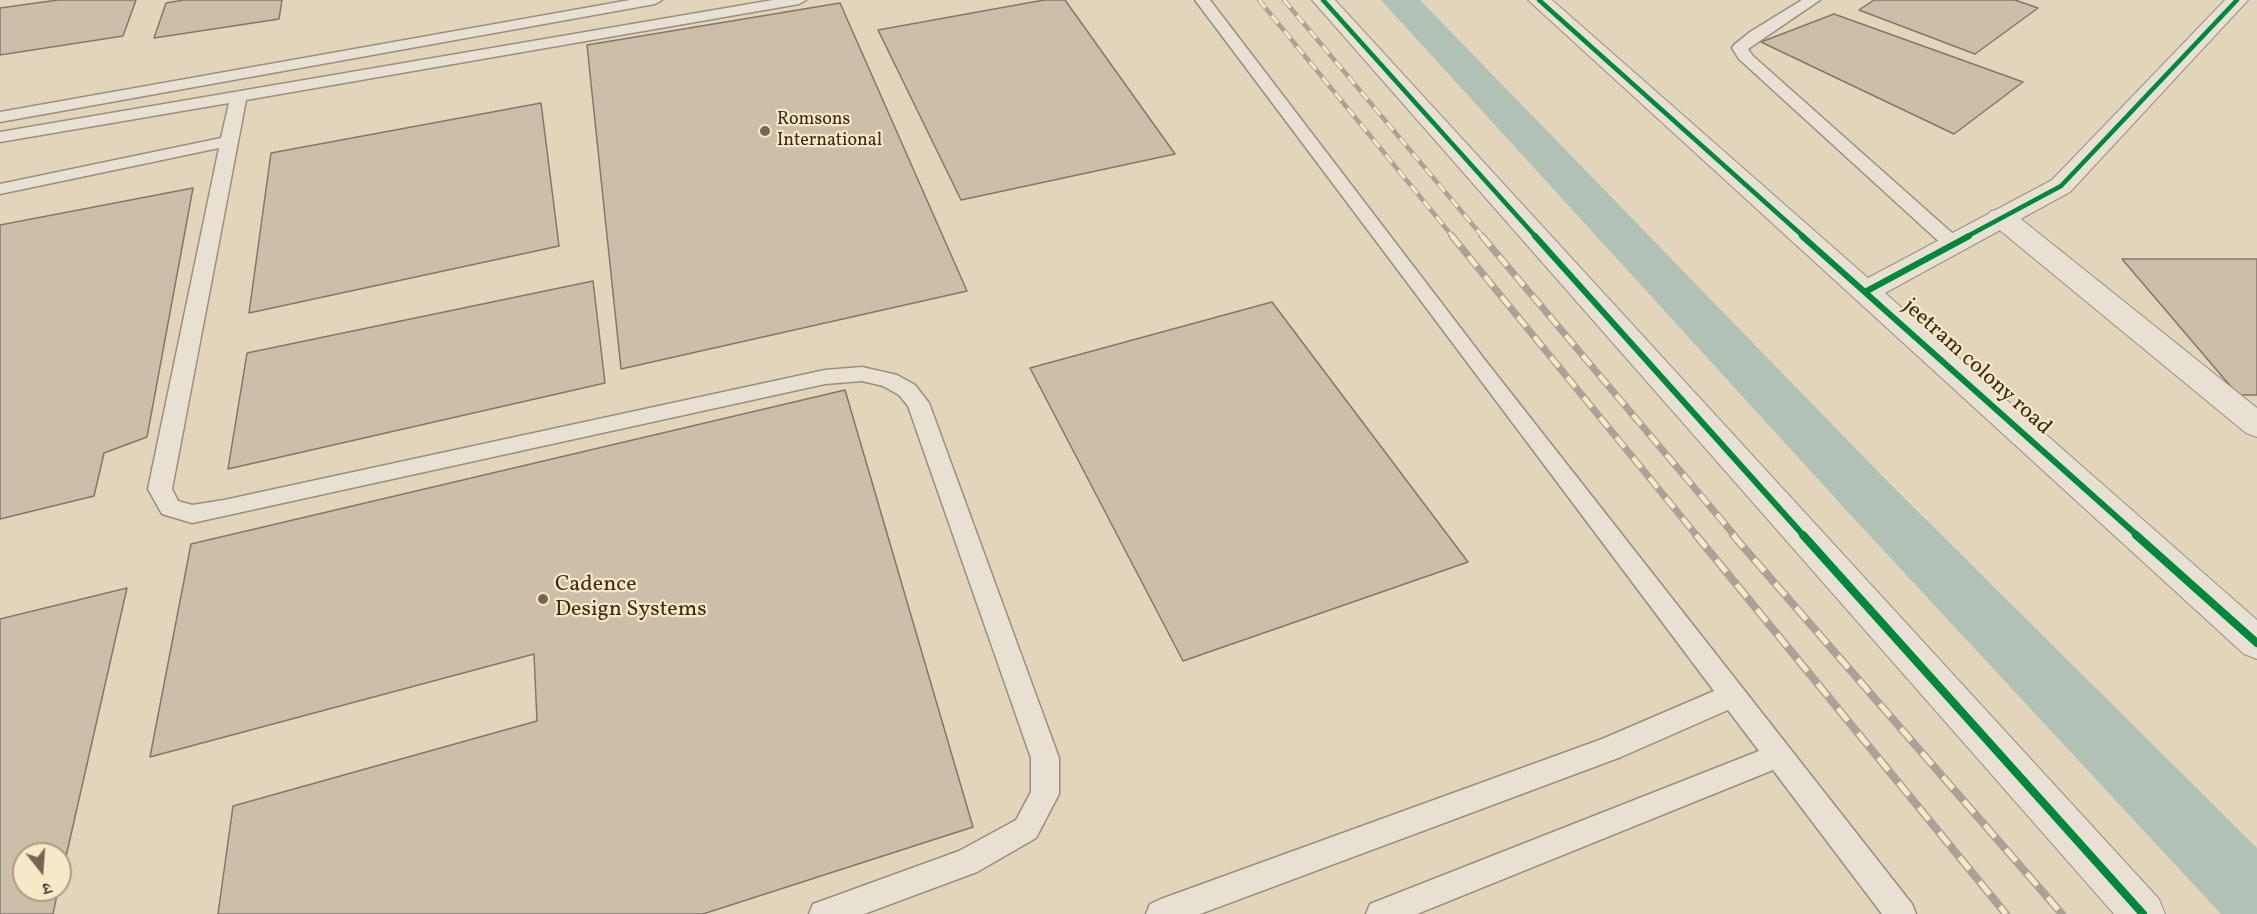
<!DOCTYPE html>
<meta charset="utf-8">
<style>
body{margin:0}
#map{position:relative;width:2257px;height:914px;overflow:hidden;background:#e2d5bb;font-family:Vollkorn,"Noto Serif Devanagari",serif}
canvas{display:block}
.north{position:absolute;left:12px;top:842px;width:60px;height:60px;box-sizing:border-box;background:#f7e8c8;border:2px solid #ae9c82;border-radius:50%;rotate:163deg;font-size:16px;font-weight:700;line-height:24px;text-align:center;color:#41291a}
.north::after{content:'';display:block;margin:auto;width:21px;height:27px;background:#796552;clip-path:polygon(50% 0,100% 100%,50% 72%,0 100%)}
</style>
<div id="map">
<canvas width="2257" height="914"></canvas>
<div class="north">उ</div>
</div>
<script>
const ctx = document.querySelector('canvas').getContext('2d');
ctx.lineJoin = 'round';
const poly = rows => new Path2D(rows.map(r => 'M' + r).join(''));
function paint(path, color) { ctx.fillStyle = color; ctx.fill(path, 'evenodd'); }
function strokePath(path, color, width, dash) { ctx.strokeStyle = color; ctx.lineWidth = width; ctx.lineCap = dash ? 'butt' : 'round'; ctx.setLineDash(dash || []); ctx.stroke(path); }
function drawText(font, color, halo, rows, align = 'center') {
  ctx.font = font + ' Vollkorn,serif'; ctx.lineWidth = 4.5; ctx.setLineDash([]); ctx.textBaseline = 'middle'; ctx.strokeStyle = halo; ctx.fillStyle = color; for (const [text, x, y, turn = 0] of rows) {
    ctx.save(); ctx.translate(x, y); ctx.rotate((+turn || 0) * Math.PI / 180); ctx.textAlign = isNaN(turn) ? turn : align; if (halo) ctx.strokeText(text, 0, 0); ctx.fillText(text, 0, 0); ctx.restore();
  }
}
const canal = poly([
 [1381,0,1420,0,1887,481,2257,848,2257,914,2221,914,1847,511,1381,0]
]);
const building = poly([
 [58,0,136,0,123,36,0,55,0,8,58,0],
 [184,0,282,0,279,19,154,38,166,3,184,0],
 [1044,0,1065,0,1175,154,961,200,878,30,1044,0],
 [1874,0,2015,0,2038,8,1975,54,1859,10,1874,0],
 [840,3,967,291,621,369,587,45,840,3],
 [1834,14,2023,82,1954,134,1761,42,1834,14],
 [541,103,559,246,249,313,271,153,541,103],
 [193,188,147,437,104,453,94,496,0,519,0,225,193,188],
 [2122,259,2257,259,2257,395,2238,395,2122,259],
 [593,281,605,383,228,469,247,353,593,281],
 [1272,302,1468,562,1183,661,1030,368,1272,302],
 [845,390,973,827,703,914,218,914,233,806,537,721,534,654,150,757,191,544,845,390],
 [127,588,60,883,60,854,24,854,24,890,58,890,53,914,0,914,0,619,127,588]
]);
const service = poly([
 [630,0,662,0,655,4,0,122,0,112,630,0],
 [773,0,806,0,799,4,246,100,172,489,178,501,192,505,224,500,825,370,862,367,897,375,915,385,929,403,1059,758,1059,794,1036,838,977,872,864,914,809,914,813,904,959,851,1016,820,1031,792,1031,758,908,406,899,395,883,386,862,381,825,384,192,523,162,514,148,489,219,148,0,194,0,184,221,138,229,103,0,142,0,132,773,0],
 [1195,0,1210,0,1485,360,1912,904,1916,914,1882,914,1773,770,1417,914,1366,914,1370,904,1759,751,1728,710,1621,757,1200,914,1146,914,1150,904,1161,899,1602,739,1714,691,1195,0],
 [1802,0,1820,0,1748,49,1753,56,1960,240,1962,244,1960,248,1946,248,1739,59,1732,48,1734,45,1750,32,1802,0]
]);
const minor = poly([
 [2001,209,2011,211,2257,408,2257,437,2246,433,1991,223,1987,217,1991,211,2001,209]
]);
const tertiary = poly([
 [1312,0,1335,0,2159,899,2165,914,2114,914,1312,0],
 [1528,0,1552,0,1868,278,2052,180,2225,0,2248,0,2070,192,1885,293,2257,620,2257,659,2244,654,1528,0]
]);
const railFar2 = poly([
 [1259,0,1453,237],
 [1284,0,1483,237]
]);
const railFar1 = poly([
 [1452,236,1697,536],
 [1482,236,1735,536]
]);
const rail = poly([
 [1696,535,2006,914],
 [1733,535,2062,914]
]);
const cyclewayFar2 = poly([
 [1323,0,1536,237],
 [1539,0,1804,237],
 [1966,237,2061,186,2237,0]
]);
const cyclewayFar1 = poly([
 [1535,236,1804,536],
 [1802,236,2138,536],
 [1865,292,1969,236]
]);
const cycleway = poly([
 [1803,535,2143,914],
 [2136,535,2257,643]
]);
const markers = [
 [765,131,6,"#796552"],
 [543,599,6,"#796552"]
];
const farPoinames = [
 ["Romsons",777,121],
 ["International",777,142]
];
const streetNames = [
 ["jeetram colony road",1976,368,42]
];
const poiNames = [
 ["Cadence",555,586],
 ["Design Systems",555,611]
];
paint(canal, '#b2c1b5');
paint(building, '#cdbea9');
strokePath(building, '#82786a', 1.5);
strokePath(service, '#998f7e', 3);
strokePath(minor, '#998f7e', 2);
strokePath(tertiary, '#998f7e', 2);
paint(service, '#e7e0d3');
paint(minor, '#e7e0d3');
paint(tertiary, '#e7e0d3');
strokePath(railFar2, '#aaa296', 4.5);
strokePath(railFar1, '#aaa296', 7);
strokePath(rail, '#aaa296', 8);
strokePath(railFar2, '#f7e8c8', 3, [10]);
strokePath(railFar1, '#f7e8c8', 4.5, [13]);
strokePath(rail, '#f7e8c8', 5, [16]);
strokePath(cyclewayFar2, '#00873e', 4.5);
strokePath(cyclewayFar1, '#00873e', 6);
strokePath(cycleway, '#00873e', 8);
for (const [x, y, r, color] of markers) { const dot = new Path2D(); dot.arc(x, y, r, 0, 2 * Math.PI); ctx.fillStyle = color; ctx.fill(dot); strokePath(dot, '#f7e8c8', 2); }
drawText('18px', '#41291a', '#f7e8c8', farPoinames, 'left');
drawText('22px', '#41291a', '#f7e8c8', streetNames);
drawText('22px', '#41291a', '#f7e8c8', poiNames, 'left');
</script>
